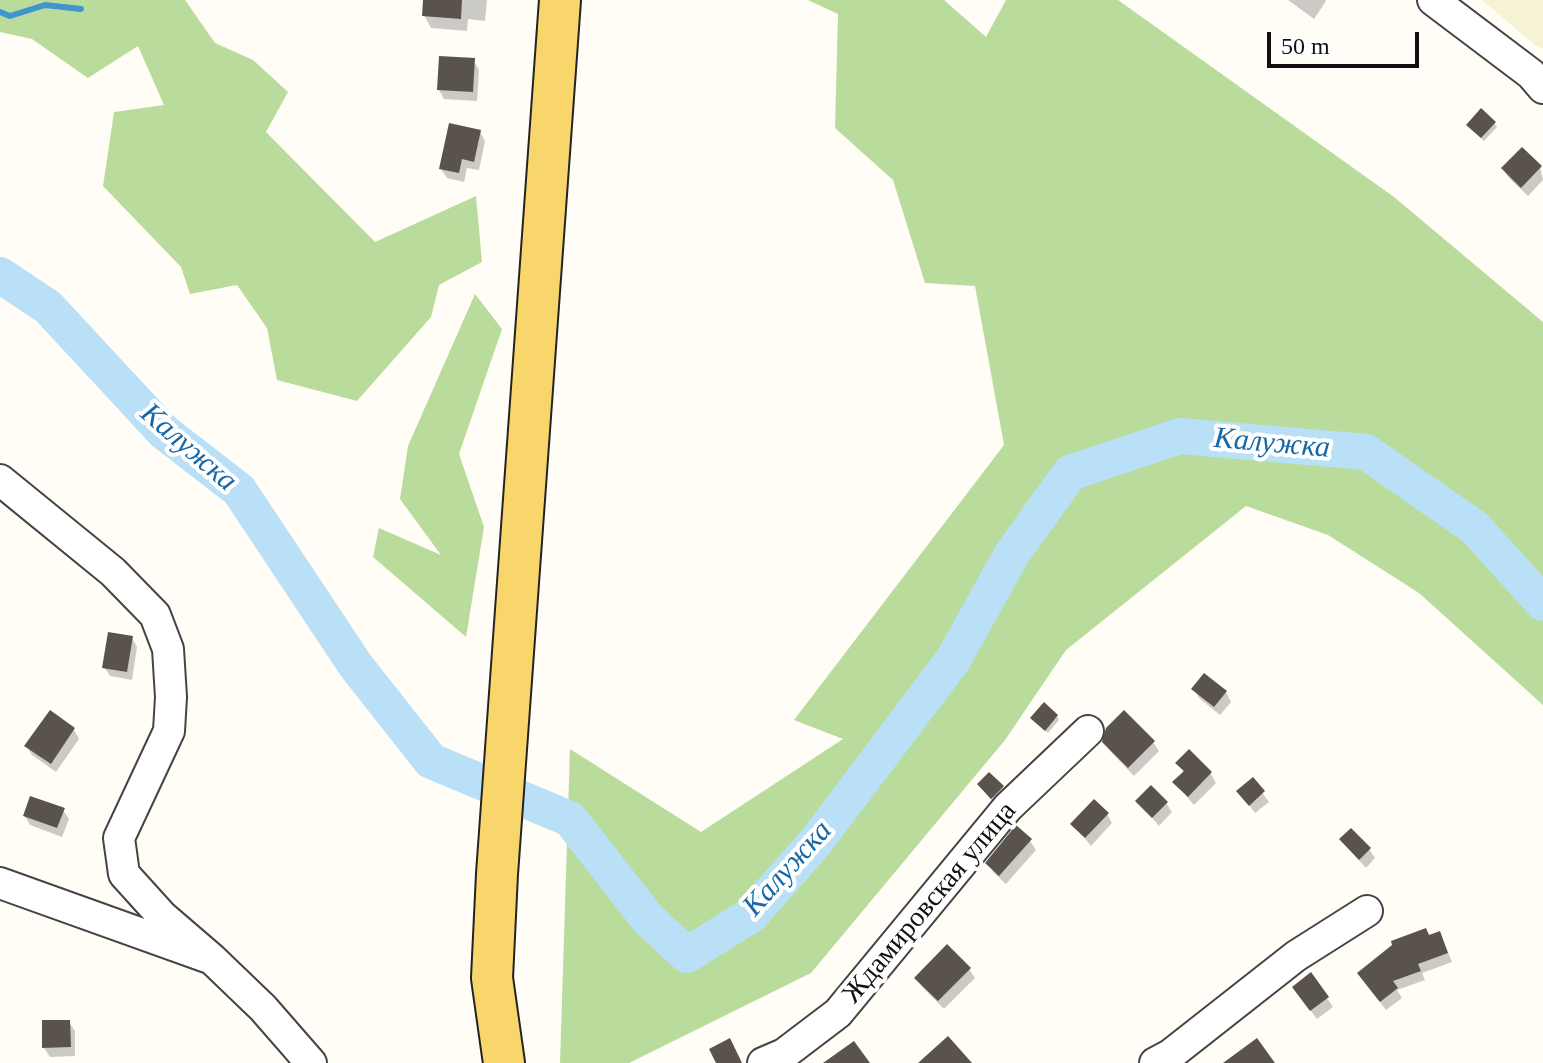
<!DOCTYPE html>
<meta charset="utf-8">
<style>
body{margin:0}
#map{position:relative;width:1543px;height:1063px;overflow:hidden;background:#fffdf5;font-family:"Times New Roman",serif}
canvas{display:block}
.scale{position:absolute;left:1267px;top:32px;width:152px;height:36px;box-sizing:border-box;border:4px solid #111;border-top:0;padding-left:10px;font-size:24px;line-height:28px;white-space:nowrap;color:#111;-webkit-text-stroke:6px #fff;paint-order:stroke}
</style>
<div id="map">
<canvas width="1543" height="1063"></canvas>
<div class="scale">50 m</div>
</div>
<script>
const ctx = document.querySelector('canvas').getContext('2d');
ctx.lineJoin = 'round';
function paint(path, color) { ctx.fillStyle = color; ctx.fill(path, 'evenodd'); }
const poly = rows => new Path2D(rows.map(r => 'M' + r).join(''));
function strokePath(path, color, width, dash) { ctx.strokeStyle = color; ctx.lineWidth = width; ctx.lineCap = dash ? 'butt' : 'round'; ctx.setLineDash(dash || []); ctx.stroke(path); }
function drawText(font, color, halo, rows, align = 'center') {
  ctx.font = font + ' "Times New Roman",serif'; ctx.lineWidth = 8; ctx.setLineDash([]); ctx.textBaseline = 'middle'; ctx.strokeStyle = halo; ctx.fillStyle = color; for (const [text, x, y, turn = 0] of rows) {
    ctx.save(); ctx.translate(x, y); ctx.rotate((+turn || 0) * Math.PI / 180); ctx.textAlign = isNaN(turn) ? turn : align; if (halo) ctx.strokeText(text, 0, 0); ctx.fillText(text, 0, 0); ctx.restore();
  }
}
const farmland = poly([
 [1482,0,1543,0,1543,49,1535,45]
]);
const forest = poly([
 [0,0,185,0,215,43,253,60,288,92,266,132,375,242,476,196,482,262,439,285,431,317,357,401,277,380,267,328,237,285,190,294,181,267,103,186,114,112,164,105,138,46,88,78,32,39,0,32],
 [808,0,944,0,986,37,1006,0,1118,0,1394,197,1543,322,1543,705,1419,593,1328,535,1246,506,1066,650,1005,740,811,973,629,1063,560,1063,570,749,701,832,843,739,794,720,1004,445,975,286,925,283,893,180,835,128,838,14],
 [475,294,502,329,459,454,484,527,466,637,373,557,379,528,441,555,400,499,408,446]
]);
const shadow = poly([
 [425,0,487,0,485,21,468,19,467,31,431,28,424,15],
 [1288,0,1325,0,1326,1,1314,19],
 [473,60,479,70,477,101,444,99,439,90],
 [1494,123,1497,127,1484,141,1471,129],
 [480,132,485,141,479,170,467,168,464,182,447,178,441,169],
 [1540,167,1543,180,1528,196,1509,178,1503,169],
 [132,638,137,647,132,680,110,676,104,667],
 [1194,689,1226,692,1231,702,1220,715,1199,698],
 [1057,716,1059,720,1048,733,1035,722],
 [74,730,79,739,56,772,32,755,27,746],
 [1104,741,1153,742,1159,751,1134,776,1110,751],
 [1189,752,1211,774,1216,783,1194,805,1175,783,1184,773,1178,763],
 [1253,780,1269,802,1255,813,1239,792],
 [979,785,1002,787,1008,797,997,807],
 [1138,801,1166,803,1172,812,1159,826],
 [63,810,69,819,62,837,30,825,25,816],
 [1107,814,1112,823,1091,846,1073,824],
 [1341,840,1369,849,1375,858,1366,868],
 [1030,841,1036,850,1006,884,993,872,988,863],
 [1440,933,1452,962,1422,973,1425,980,1397,990,1402,998,1386,1010,1364,982,1429,937],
 [969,969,975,978,944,1009,922,987,917,978],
 [1311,975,1333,1007,1317,1019,1300,996],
 [69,1022,75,1031,75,1056,50,1057,44,1048]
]);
const stream = poly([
 [0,12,10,16,45,5,81,9]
]);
const river = poly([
 [0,275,48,307,164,432,239,490,356,666,431,761,570,819,648,919,687,955,751,915,814,844,953,660,1012,554,1070,473,1180,436,1366,452,1474,527,1543,603]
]);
const building = poly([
 [423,0,462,0,461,19,422,16],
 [439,56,475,58,473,92,437,90],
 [1481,108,1496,122,1481,138,1466,125],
 [449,123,481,130,474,162,462,159,459,173,439,169],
 [1522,147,1542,166,1521,188,1501,168],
 [108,632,133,636,127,672,102,668],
 [1204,673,1227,691,1214,707,1191,689],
 [1044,702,1058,715,1045,731,1030,718],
 [50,710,75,728,51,764,24,746],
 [1124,710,1155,741,1128,768,1102,742,1106,728],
 [1189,749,1212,772,1188,797,1172,782,1184,771,1175,763],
 [989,772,1004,786,991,799,977,784],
 [1253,777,1265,791,1249,806,1236,791],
 [1151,785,1168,802,1152,818,1135,801],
 [30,796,65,808,57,828,23,816],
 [1094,799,1109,813,1085,838,1070,824],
 [1016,825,1032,839,999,876,985,863],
 [1351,828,1371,848,1359,860,1339,839],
 [1426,928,1429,935,1440,931,1448,953,1418,964,1421,971,1393,981,1398,988,1380,1002,1357,973,1392,945,1391,941],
 [947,944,971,968,938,1001,914,978],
 [1311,972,1329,997,1310,1011,1292,987],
 [42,1020,70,1020,71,1047,42,1048],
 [948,1036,972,1063,918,1063],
 [730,1038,742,1063,716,1063,709,1049],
 [1257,1038,1275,1063,1223,1063],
 [854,1041,870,1063,823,1063]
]);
const minor = poly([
 [1433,0,1531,74,1543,88],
 [0,480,113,572,155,615,168,649,171,697,169,731,119,838,124,874,162,916,212,959],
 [0,883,212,959,263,1008,311,1063],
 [763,1063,784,1054,838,1013,1008,807,1088,731],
 [1155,1063,1170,1055,1296,956,1367,911]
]);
const major = poly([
 [504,1063,492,978,497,874,560,0]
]);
const streetNames = [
 ["Ждамировская улица",930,903,-50]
];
const waterNames = [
 ["Калужка",1272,444,5],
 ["Калужка",188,448,41],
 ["Калужка",788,869,-48]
];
paint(farmland, '#f6f3d4');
paint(forest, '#b9dc9c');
paint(shadow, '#0003');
strokePath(stream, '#3f96cf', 6);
strokePath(river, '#b9e0f7', 36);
paint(building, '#5a524d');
strokePath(minor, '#444', 34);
strokePath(major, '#222', 44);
strokePath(minor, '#fff', 30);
strokePath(major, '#f9d66b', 40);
drawText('28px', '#111', '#fff', streetNames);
drawText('italic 30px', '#1768a6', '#fff', waterNames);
</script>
